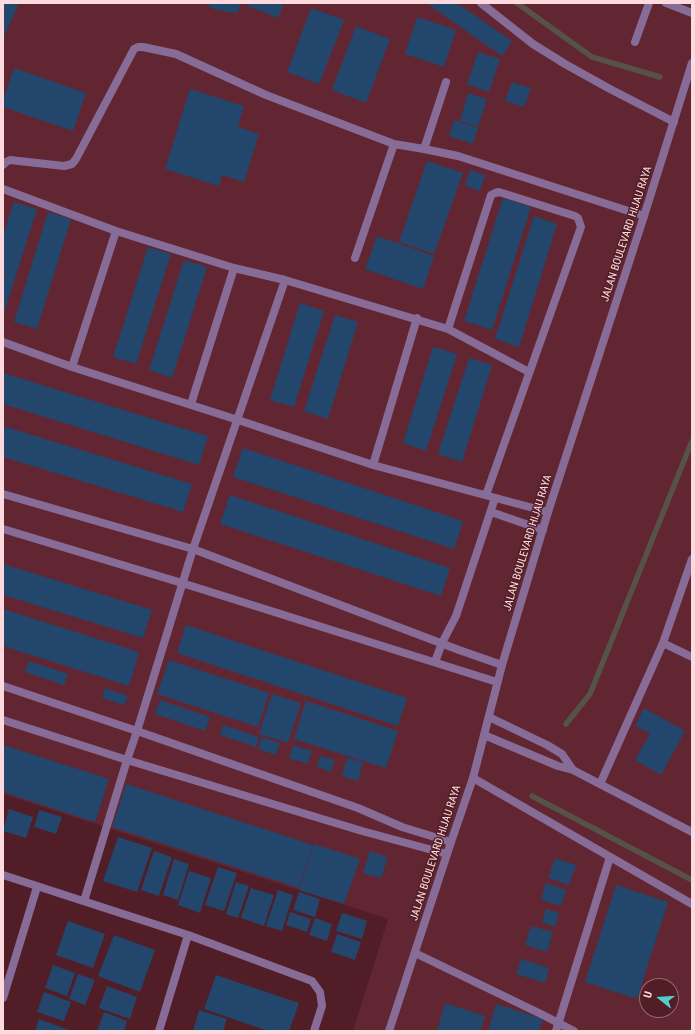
<!DOCTYPE html>
<style>
body{margin:0}
#map{position:relative;width:695px;height:1034px;overflow:hidden;background:#511d26;font-family:"Roboto Condensed",sans-serif}
canvas{display:block}
.frame{position:absolute;inset:0;border:4px solid #fddadd;pointer-events:none}
.north{position:absolute;left:639px;top:978px;width:40px;height:40px;box-sizing:border-box;background:#511d26;border:1px solid #96696f;border-radius:50%;rotate:287deg;font-size:11px;font-weight:700;line-height:16px;text-align:center;color:#fddadd}
.north::after{content:'';display:block;margin:auto;width:14px;height:18px;background:#53cdca;clip-path:polygon(50% 0,100% 100%,50% 72%,0 100%)}
</style>
<div id="map">
<canvas width="695" height="1034"></canvas>
<div class="frame"></div>
<div class="north">U</div>
</div>
<script>
const ctx = document.querySelector('canvas').getContext('2d');
ctx.lineJoin = 'round';
function paint(path, color) { ctx.fillStyle = color; ctx.fill(path, 'evenodd'); }
const poly = rows => new Path2D(rows.map(r => 'M' + r).join(''));
function strokePath(path, color, width, dash) { ctx.strokeStyle = color; ctx.lineWidth = width; ctx.lineCap = dash ? 'butt' : 'round'; ctx.setLineDash(dash || []); ctx.stroke(path); }
function drawText(font, color, halo, rows, align = 'center') {
  ctx.font = font + ' "Roboto Condensed",sans-serif'; ctx.lineWidth = 3; ctx.setLineDash([]); ctx.textBaseline = 'middle'; ctx.strokeStyle = halo; ctx.fillStyle = color; for (const [text, x, y, turn = 0] of rows) {
    ctx.save(); ctx.translate(x, y); ctx.rotate((+turn || 0) * Math.PI / 180); ctx.textAlign = isNaN(turn) ? turn : align; if (halo) ctx.strokeText(text, 0, 0); ctx.fillText(text, 0, 0); ctx.restore();
  }
}
const built = poly([
 [3,3,692,3,692,1031,353,1031,388,919,3,794],
 [647,986,671,986,671,1010,647,1010]
]);
const stream = poly([
 [517,3,592,57,660,77],
 [566,724,590,694,692,441],
 [532,796,692,880]
]);
const building = poly([
 [3,3,19,3,3,39],
 [203,3,241,3,237,13,216,10],
 [248,3,284,3,278,18,247,6],
 [426,3,457,3,512,41,502,56],
 [311,8,344,20,319,84,287,72],
 [417,17,456,30,444,67,405,54],
 [356,26,390,39,366,103,332,90],
 [478,52,500,59,489,92,467,84],
 [14,68,86,93,73,131,3,107,3,100],
 [512,82,531,88,524,107,505,101],
 [190,89,244,106,238,127,259,134,244,182,222,175,219,186,165,169],
 [468,93,487,99,478,127,460,121],
 [454,120,478,128,473,144,449,136],
 [427,161,463,173,434,254,399,242],
 [470,170,485,175,480,191,465,186],
 [503,198,531,207,492,330,464,321],
 [14,202,37,209,3,316,3,235],
 [48,212,71,219,37,329,14,322],
 [534,216,557,224,519,347,495,339],
 [377,236,434,256,423,289,365,269],
 [148,247,171,254,136,364,113,357],
 [184,260,207,267,172,378,149,370],
 [300,303,324,311,294,407,270,400],
 [335,315,358,322,328,419,304,411],
 [433,347,457,354,426,451,403,443],
 [469,358,492,365,462,462,438,454],
 [3,373,208,436,199,465,3,404],
 [3,426,192,484,183,512,3,457],
 [243,448,463,521,454,549,233,477],
 [230,495,450,568,441,596,220,524],
 [3,564,152,610,143,638,3,595],
 [3,609,139,652,129,686,3,646],
 [186,625,407,698,398,726,177,653],
 [169,660,269,693,258,727,157,694],
 [29,661,68,674,64,685,25,672],
 [105,688,128,696,124,705,102,698],
 [272,694,301,703,288,743,259,734],
 [160,700,210,717,205,731,155,714],
 [306,701,398,731,386,768,294,739],
 [644,708,685,731,661,775,635,760,650,734,635,726],
 [223,725,259,737,256,747,220,735],
 [262,737,280,743,276,755,258,749],
 [3,745,109,779,95,822,3,792],
 [293,745,312,751,308,764,289,758],
 [320,756,335,760,331,772,317,767],
 [347,758,363,762,358,781,342,776],
 [126,784,313,845,299,888,112,827],
 [9,809,33,817,26,838,3,831],
 [39,810,62,817,56,834,34,827],
 [118,837,152,848,137,892,103,881],
 [314,844,360,859,344,904,299,890],
 [154,851,172,857,159,896,141,890],
 [370,851,388,857,381,878,363,873],
 [555,858,576,865,569,885,548,878],
 [174,859,189,864,178,900,163,895],
 [218,867,237,873,224,911,205,905],
 [189,871,211,878,200,913,178,905],
 [236,882,249,886,238,918,226,914],
 [546,883,566,890,561,906,541,900],
 [616,885,668,902,637,999,585,982],
 [251,888,274,895,264,926,241,918],
 [278,890,293,895,282,931,266,926],
 [299,892,320,899,315,917,293,910],
 [546,909,559,913,555,927,542,922],
 [290,912,311,919,307,932,286,925],
 [342,913,367,921,362,939,336,931],
 [315,918,332,924,327,941,309,935],
 [68,921,105,934,93,968,56,955],
 [531,926,553,932,547,952,525,945],
 [337,934,361,942,355,960,331,952],
 [114,935,155,950,140,992,98,976],
 [521,959,549,968,545,983,516,974],
 [53,965,75,973,67,996,45,988],
 [78,974,95,980,85,1005,69,999],
 [216,975,299,1003,289,1031,268,1031,204,1009],
 [107,986,137,997,130,1019,99,1008],
 [44,992,71,1002,64,1021,37,1012],
 [445,1003,485,1016,480,1031,437,1031],
 [496,1004,543,1019,539,1031,488,1031],
 [199,1010,227,1019,223,1031,193,1031],
 [104,1012,127,1021,124,1031,97,1031],
 [39,1019,72,1031,35,1031]
]);
const service = poly([
 [481,3,533,44,565,64,610,89,674,122],
 [666,3,692,13],
 [635,42,649,3],
 [424,149,446,82],
 [3,165,6,162,10,160,64,166,72,164,76,159,134,49,138,47,143,47,176,54,266,95,394,144,424,149,458,156,644,216],
 [3,189,116,231,234,268,285,280,448,329,491,195,495,193,499,192,575,216,578,218,581,227,486,495],
 [355,258,394,144],
 [448,329,529,372],
 [3,342,72,367,238,420,373,465,548,512],
 [72,367,116,231],
 [191,404,234,268],
 [373,465,417,318],
 [3,494,193,549,459,650,502,665],
 [491,512,543,530],
 [3,529,182,583,497,682],
 [435,662,442,643,456,616,495,498],
 [137,731,193,549,285,280]
]);
const minor = poly([
 [663,643,692,657],
 [3,686,137,731,358,808,402,827,451,842],
 [489,717,547,745,562,754,573,770],
 [3,720,127,760,362,831,447,854],
 [484,735,558,766,573,770,692,832],
 [473,778,692,904],
 [600,784,663,643,692,559],
 [3,875,188,935,312,981,320,992,322,1006,314,1031],
 [84,901,127,760,137,731],
 [415,953,543,1015,574,1031],
 [3,998,37,887],
 [159,1031,188,935],
 [556,1031,610,857]
]);
const tertiary = poly([
 [389,1031,451,842,473,778,502,665,548,512,644,216,692,63]
]);
const streetNames = [
 ["JALAN BOULEVARD HIJAU RAYA",627,234,-72],
 ["JALAN BOULEVARD HIJAU RAYA",528,543,-73],
 ["JALAN BOULEVARD HIJAU RAYA",436,853,-72]
];
paint(built, '#612631');
strokePath(stream, '#565248', 5.5);
paint(building, '#23466c');
strokePath(service, '#886c98', 8);
strokePath(minor, '#886c98', 8);
strokePath(tertiary, '#886c98', 8);
drawText('11px', '#fddadd', '#511d26', streetNames);
</script>
